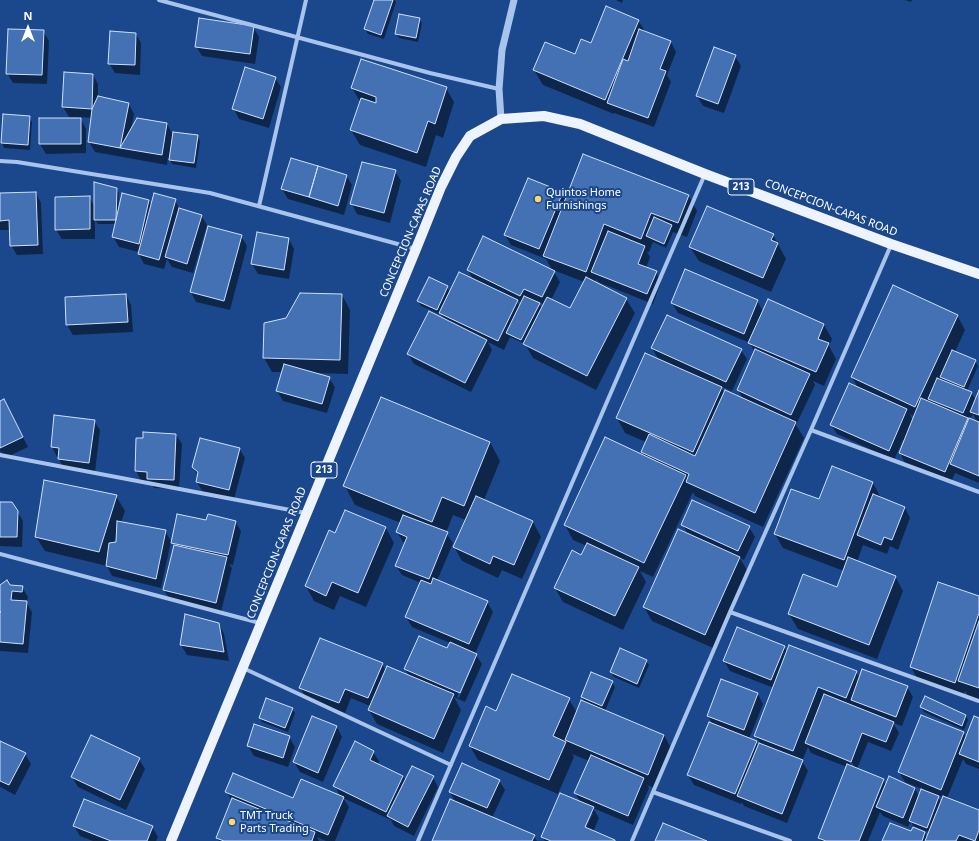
<!DOCTYPE html>
<style>
body{margin:0}
#map{position:relative;width:979px;height:841px;overflow:hidden;background:#1b488c;font-family:"Noto Sans",sans-serif}
canvas{display:block}
.north{position:absolute;left:8px;top:8px;width:40px;height:40px;-webkit-text-stroke:3px #1b488c;paint-order:stroke;rotate:0deg;font-size:11px;font-weight:700;line-height:16px;text-align:center;color:#fff}
.north::after{content:'';display:block;margin:auto;width:14px;height:18px;background:#fff;clip-path:polygon(50% 0,100% 100%,50% 72%,0 100%)}
</style>
<div id="map">
<canvas width="979" height="841"></canvas>
<div class="north">N</div>
</div>
<script>
const ctx = document.querySelector('canvas').getContext('2d');
ctx.lineJoin = 'round';
function paint(path, color) { ctx.fillStyle = color; ctx.fill(path, 'evenodd'); }
const poly = rows => new Path2D(rows.map(r => 'M' + r).join(''));
function strokePath(path, color, width, dash) { ctx.strokeStyle = color; ctx.lineWidth = width; ctx.lineCap = dash ? 'butt' : 'round'; ctx.setLineDash(dash || []); ctx.stroke(path); }
function drawText(font, color, halo, rows, align = 'center') {
  ctx.font = font + ' "Noto Sans",sans-serif'; ctx.lineWidth = 4; ctx.setLineDash([]); ctx.textBaseline = 'middle'; ctx.strokeStyle = halo; ctx.fillStyle = color; for (const [text, x, y, turn = 0] of rows) {
    ctx.save(); ctx.translate(x, y); ctx.rotate((+turn || 0) * Math.PI / 180); ctx.textAlign = isNaN(turn) ? turn : align; if (halo) ctx.strokeText(text, 0, 0); ctx.fillText(text, 0, 0); ctx.restore();
  }
}
const shadow = poly([
 [375,0,395,0,396,2,384,39,368,34,365,29],
 [616,0,623,0,622,3],
 [905,0,912,0,911,2],
 [419,19,422,23,418,42,399,38,396,34],
 [638,20,646,33,671,42,676,52,667,75,671,82,654,127,614,113,614,114,543,85,534,70,576,56,591,45],
 [253,27,259,37,255,64,202,56,196,46],
 [43,31,49,41,47,84,13,83,7,73],
 [136,34,141,43,140,75,115,73,109,63],
 [735,56,741,66,724,113,703,106,697,96],
 [93,75,98,84,98,97,129,104,134,114,131,130,167,124,173,135,197,136,200,141,196,168,172,164,168,157,167,165,95,152,89,142,92,118,80,117,86,129,86,153,46,154,40,144,40,119,78,119,78,117,69,117,63,107],
 [275,78,281,87,269,128,239,119,234,109],
 [352,88,446,88,454,102,443,138,436,135,426,167,360,145,351,130,361,103],
 [4,115,29,117,32,122,30,150,4,148,2,143],
 [584,155,689,196,697,211,687,237,673,232,666,248,653,242,649,252,647,252,650,257,646,268,656,272,661,282,653,304,598,282,596,279,595,283,626,299,635,313,596,390,533,358,525,344,510,337,504,350,488,342,492,350,471,392,414,364,408,354,444,320,440,312,439,314,421,306,418,301,447,287,450,292,474,281,468,270,553,272,546,259,511,245,505,235,562,193,566,200],
 [553,270,584,282,570,310,551,300,560,282],
 [517,301,522,303,520,307],
 [538,301,544,305,542,309],
 [395,171,401,181,390,223,357,214,352,204],
 [346,175,352,185,344,215,288,199,282,189],
 [116,188,119,193,118,210,149,201,152,206,175,200,180,210,201,215,207,225,193,273,172,267,167,259,164,269,144,264,139,254,139,252,119,247,113,237,116,224,98,224,95,220,95,239,62,239,56,230,89,197,95,207],
 [36,193,41,203,43,254,17,255,11,245,11,230,0,230,0,194],
 [773,235,786,259,771,292,699,261,690,247],
 [241,236,247,246,230,310,196,302,191,292],
 [289,239,294,249,289,279,258,274,252,264],
 [126,295,131,305,133,332,73,335,67,325],
 [342,295,350,310,348,374,317,373,329,378,335,387,327,413,283,401,277,391,282,372,272,372,264,358,287,319],
 [768,300,824,325,832,339,829,346,836,359,824,386,813,381,815,385,796,425,804,438,763,527,695,496,693,492,653,577,640,571,646,582,623,630,563,602,555,588,582,556,587,546,573,540,565,525,645,457,642,452,646,442,625,433,617,418,659,360,652,348,741,350,747,359,732,391,720,386,725,394,743,399,738,390,755,353,750,343,678,313,672,303,757,301,763,311],
 [957,315,965,330,955,352,975,361,978,366,967,391,971,393,976,400,979,392,979,483,955,473,951,482,905,463,900,453,905,441,903,440,894,460,837,434,831,425,858,388,852,377],
 [910,414,915,417,913,421],
 [973,414,977,422,970,419],
 [0,402,9,410,28,447,5,458,1,451,0,452],
 [94,421,100,430,95,472,64,469,59,459,59,457,57,457,52,447],
 [176,435,182,444,179,489,154,488,150,481,141,481,136,471],
 [490,442,500,461,484,500,533,522,541,537,522,579,502,570,498,578,462,561,454,547,466,520,453,515,446,533,453,543,437,581,487,602,493,612,475,654,482,664,465,702,454,697,461,710,443,753,377,724,369,710,370,706,351,698,345,713,306,697,300,688,382,664,386,671,410,677,405,669,447,650,450,643,412,627,406,617,421,583,402,575,396,566,405,543,403,542,397,532,401,523,355,505,345,486],
 [473,660,475,660,459,698,457,697],
 [239,448,245,458,234,499,202,491,197,482,198,476,193,467],
 [873,483,881,498,905,508,910,518,898,550,890,546,887,554,863,545,857,562,895,576,903,591,877,659,798,629,789,614,837,588,844,571,783,548,775,534,820,501],
 [116,496,125,511,121,523,165,531,171,541,161,588,112,576,107,566,45,551,36,537],
 [117,535,117,543,114,543],
 [0,503,17,511,23,521,22,547,0,546],
 [345,511,386,528,394,543,366,607,340,596,334,610,314,601,306,586,335,534],
 [207,521,235,521,241,531,233,565,229,564,232,568,221,612,170,600,164,590,175,548,172,542],
 [683,525,749,527,755,537,744,560,740,558,748,572,713,648,652,621,644,607,688,535],
 [939,584,979,597,979,700,968,696,965,691,963,697,919,682,911,667],
 [0,586,22,587,28,597,27,602,26,602,32,612,28,653,0,651],
 [219,624,224,634,229,661,187,655,181,645],
 [784,647,788,653,856,672,860,678,907,687,913,697,902,726,893,723,899,733,891,751,868,742,857,769,883,779,886,785,915,788,919,797,922,789,905,782,899,772,921,716,964,733,966,738,979,719,979,769,966,764,963,759,947,798,979,811,979,841,884,841,912,833,925,833,927,837,929,832,913,826,911,821,908,827,883,816,880,812,868,841,821,841,819,838,847,767,811,753,808,747,802,761,808,771,787,823,744,806,742,802,741,804,694,785,688,775,713,725,708,716,722,680,758,694,763,704,749,739,756,742,759,746,760,743,755,736,774,688,730,671,724,661],
 [849,757,855,768,853,768,847,758],
 [937,795,943,797,941,802],
 [646,661,649,665,639,688,614,677,611,672],
 [612,682,615,687,605,711,664,735,672,750,656,789,647,785,649,788,633,825,593,808,599,818,593,832,614,841,545,841,542,837,581,803,575,793,589,761,572,754,574,757,558,794,478,760,470,746,497,712,569,699,577,713,585,703,582,697],
 [590,813,593,813,584,832,582,832],
 [921,707,966,715,968,720,964,730,924,712],
 [292,709,295,713,288,732,262,722,260,718],
 [313,717,337,727,342,737,323,782,300,772,294,762],
 [92,737,139,759,145,769,126,810,78,787,72,777],
 [289,737,295,747,288,767,254,756,248,746],
 [0,742,25,754,31,764,15,795,0,787],
 [373,752,379,761,378,765,403,776,406,781,433,777,438,787,414,836,394,826,391,820,343,798,349,807,335,841,326,841,317,837,319,841,219,841,217,838,232,801,227,792,293,799,340,796,335,786],
 [499,780,505,790,492,818,534,836,537,841,433,841,456,803,450,792],
 [74,826,152,827,158,837,156,841,93,841,80,836]
]);
const building = poly([
 [374,0,393,0,381,35,364,29,374,0],
 [606,6,639,20,605,100,533,70,545,42,575,54,581,39,591,43,606,6],
 [399,14,420,18,416,38,395,34,399,14],
 [199,18,254,26,250,54,195,47,199,18],
 [8,29,44,30,42,75,6,74,8,29],
 [639,29,671,41,660,69,666,71,648,118,607,103,623,59,628,61,639,29],
 [110,31,136,33,135,65,108,64,110,31],
 [714,47,736,55,718,104,696,96,714,47],
 [361,59,447,87,435,124,428,121,417,153,350,130,361,98,376,103,376,97,351,88,361,59],
 [245,67,276,77,263,119,232,109,245,67],
 [64,72,93,74,92,109,62,107,64,72],
 [98,96,129,103,120,148,88,142,92,109,98,96],
 [3,114,30,116,28,145,1,143,3,114],
 [39,118,81,118,81,144,39,144,39,118],
 [137,118,167,123,162,155,120,148,137,118],
 [173,132,198,135,194,163,169,160,173,132],
 [583,154,689,195,678,223,651,213,641,239,604,224,586,272,543,256,583,154],
 [291,158,318,166,309,197,281,189,291,158],
 [362,162,396,170,384,213,350,204,362,162],
 [318,166,347,175,338,206,309,197,318,166],
 [528,178,563,192,539,249,504,235,528,178],
 [94,182,117,188,116,220,94,220,94,182],
 [36,192,38,245,10,246,9,220,0,221,0,193,36,192],
 [122,193,149,200,139,244,112,237,122,193],
 [154,193,176,199,159,260,138,254,154,193],
 [90,196,90,229,55,230,55,197,90,196],
 [707,206,774,234,771,240,778,243,763,278,689,247,707,206],
 [179,208,202,215,187,264,165,257,179,208],
 [654,217,672,225,664,244,646,236,654,217],
 [208,226,242,235,224,301,190,292,208,226],
 [608,231,645,246,638,264,657,271,647,294,591,272,608,231],
 [257,232,289,238,284,270,251,264,257,232],
 [483,236,555,271,542,297,524,289,520,296,467,270,483,236],
 [685,269,758,300,744,334,671,303,685,269],
 [459,272,518,300,498,341,439,313,459,272],
 [429,277,448,286,437,310,417,301,429,277],
 [586,277,627,298,587,376,523,344,547,297,570,308,586,277],
 [893,285,958,315,915,407,851,377,893,285],
 [300,293,342,294,340,360,263,358,264,323,286,318,300,293],
 [126,294,128,322,66,325,65,297,126,294],
 [524,296,540,303,521,340,506,333,524,296],
 [768,299,824,324,818,339,829,343,816,372,748,343,768,299],
 [429,311,487,340,465,383,407,354,429,311],
 [667,315,742,349,726,382,651,348,667,315],
 [755,349,810,374,791,415,737,390,755,349],
 [952,350,976,360,964,387,940,377,952,350],
 [645,353,722,387,693,452,616,418,645,353],
 [284,364,330,377,322,404,276,391,284,364],
 [937,378,972,392,963,413,928,399,937,378],
 [849,383,907,409,889,451,830,425,849,383],
 [725,390,796,422,755,513,686,482,689,474,641,452,649,434,695,456,725,390],
 [979,390,979,415,970,412,979,390],
 [381,397,490,442,464,506,442,497,432,522,343,486,381,397],
 [921,398,968,418,945,472,899,453,921,398],
 [4,399,23,437,0,448,0,401,4,399],
 [54,415,95,420,89,463,58,459,59,448,51,447,54,415],
 [969,418,979,422,979,476,950,464,969,418],
 [143,432,176,434,174,480,147,479,147,472,135,471,136,438,143,438,143,432],
 [605,437,686,475,644,563,564,525,605,437],
 [200,438,240,448,229,490,196,482,198,472,192,467,200,438],
 [832,466,873,482,844,560,774,534,791,489,819,499,832,466],
 [44,480,117,495,99,552,35,537,44,480],
 [873,494,905,507,892,540,884,537,881,545,857,535,873,494],
 [476,496,533,521,514,565,493,556,490,564,453,547,476,496],
 [692,500,750,526,738,551,681,525,692,500],
 [0,502,12,502,18,511,17,537,0,537,0,502],
 [345,510,386,527,358,593,332,582,326,596,305,586,329,530,335,533,345,510],
 [177,514,206,520,208,514,236,521,228,555,171,543,177,514],
 [403,515,448,532,429,579,395,566,407,537,396,532,403,515],
 [117,521,166,530,156,579,106,566,109,543,116,542,117,521],
 [678,529,740,557,705,635,643,607,678,529],
 [587,543,639,567,615,616,554,588,572,550,581,555,587,543],
 [174,545,227,557,216,603,163,590,174,545],
 [848,557,896,576,869,645,788,614,803,574,837,587,848,557],
 [433,578,488,601,469,644,405,617,421,580,431,584,433,578],
 [7,580,10,585,23,586,22,592,12,591,11,600,27,601,23,644,0,642,0,612,1,612,0,611,0,585,7,580],
 [938,582,979,596,979,613,955,683,910,667,938,582],
 [185,614,219,623,224,652,180,645,185,614],
 [979,621,979,688,958,681,979,621],
 [737,627,785,646,771,680,723,661,737,627],
 [419,636,447,648,450,642,477,654,460,693,404,669,419,636],
 [320,638,383,663,368,698,345,689,339,703,299,688,320,638],
 [789,645,857,671,846,698,818,687,793,751,754,736,789,645],
 [620,648,647,660,637,684,610,672,620,648],
 [387,666,454,694,434,739,368,710,387,666],
 [862,669,908,686,896,717,851,700,862,669],
 [591,672,613,681,602,706,581,697,591,672],
 [512,674,570,698,553,736,566,742,549,780,469,746,486,706,496,711,512,674],
 [721,679,758,693,744,730,707,716,721,679],
 [824,694,894,722,886,742,862,733,851,762,805,743,824,694],
 [925,696,966,715,962,726,920,707,925,696],
 [266,698,293,708,285,728,259,718,266,698],
 [581,700,664,735,648,775,565,740,581,700],
 [921,715,964,732,941,790,898,772,921,715],
 [312,716,337,726,318,773,293,762,312,716],
 [974,716,979,718,979,762,959,754,974,716],
 [709,722,757,741,735,794,687,775,709,722],
 [254,724,290,736,283,758,247,746,254,724],
 [91,735,140,758,120,800,71,777,91,735],
 [0,741,26,753,9,785,0,781,0,741],
 [355,741,374,751,370,760,403,776,386,812,333,786,355,741],
 [759,743,803,760,782,814,737,796,759,743],
 [591,755,644,778,628,816,574,793,591,755],
 [462,763,500,780,487,808,449,792,462,763],
 [847,764,884,779,859,841,826,841,818,838,847,764],
 [412,766,434,776,408,827,387,816,412,766],
 [233,773,293,798,301,779,344,797,328,835,225,792,233,773],
 [889,776,915,788,903,818,876,807,889,776],
 [921,789,939,796,927,828,909,821,921,789],
 [560,793,594,807,585,827,615,840,615,841,551,841,541,837,560,793],
 [943,796,979,810,979,830,975,841,959,835,956,841,925,841,943,796],
 [232,798,315,832,312,841,224,841,216,838,232,798],
 [84,799,153,826,147,841,111,841,73,826,84,799],
 [450,799,535,835,532,841,432,841,450,799],
 [663,823,707,841,655,841,663,823],
 [890,823,911,831,913,827,925,832,922,841,882,841,890,823]
]);
const minor = poly([
 [159,0,430,73,499,89],
 [0,161,17,162,210,193,416,249],
 [259,206,306,0],
 [811,430,979,492],
 [0,455,306,513],
 [0,554,260,623],
 [730,612,979,701],
 [243,668,451,765],
 [653,792,790,841],
 [418,841,705,174],
 [632,841,730,612,811,430,891,245]
]);
const tertiary = poly([
 [501,119,499,89,502,50,514,0]
]);
const primary = poly([
 [171,841,416,249,441,187,456,157,470,136,501,119,544,116,580,124,705,174,891,244,979,274]
]);
const markers = [
 [538,199,4,"#fed865"],
 [232,822,4,"#fed865"]
];
const shields = [
 [741,187,26],
 [324,470,26]
];
const shieldNames = [
 ["213",741,187],
 ["213",324,470]
];
const poiNames = [
 ["Quintos Home",546,193],
 ["Furnishings",546,206],
 ["TMT Truck",240,816],
 ["Parts Trading",240,829]
];
const streetNames = [
 ["CONCEPCION-CAPAS ROAD",831,208,21],
 ["CONCEPCION-CAPAS ROAD",411,232,-67],
 ["CONCEPCION-CAPAS ROAD",277,553,-68]
];
paint(shadow, '#0007');
paint(building, '#4471b4');
strokePath(building, '#cde0fa', 1);
strokePath(minor, '#a8c4ed', 4);
strokePath(tertiary, '#a8c4ed', 7);
strokePath(primary, '#eef4ff', 10);
for (const [x, y, r, color] of markers) { const dot = new Path2D(); dot.arc(x, y, r, 0, 2 * Math.PI); ctx.fillStyle = color; ctx.fill(dot); strokePath(dot, '#1b488c', 1.5); }
for (const [x, y, w] of shields) { const box = new Path2D(); box.roundRect(x - w / 2, y - 8, w, 16, 3); ctx.fillStyle = '#1b488c'; ctx.fill(box); strokePath(box, '#fff', 1); }
drawText('bold 10px', '#fff', null, shieldNames);
drawText('11px', '#fff', '#1b488c', poiNames, 'left');
drawText('11px', '#fff', '#1b488c', streetNames);
</script>
